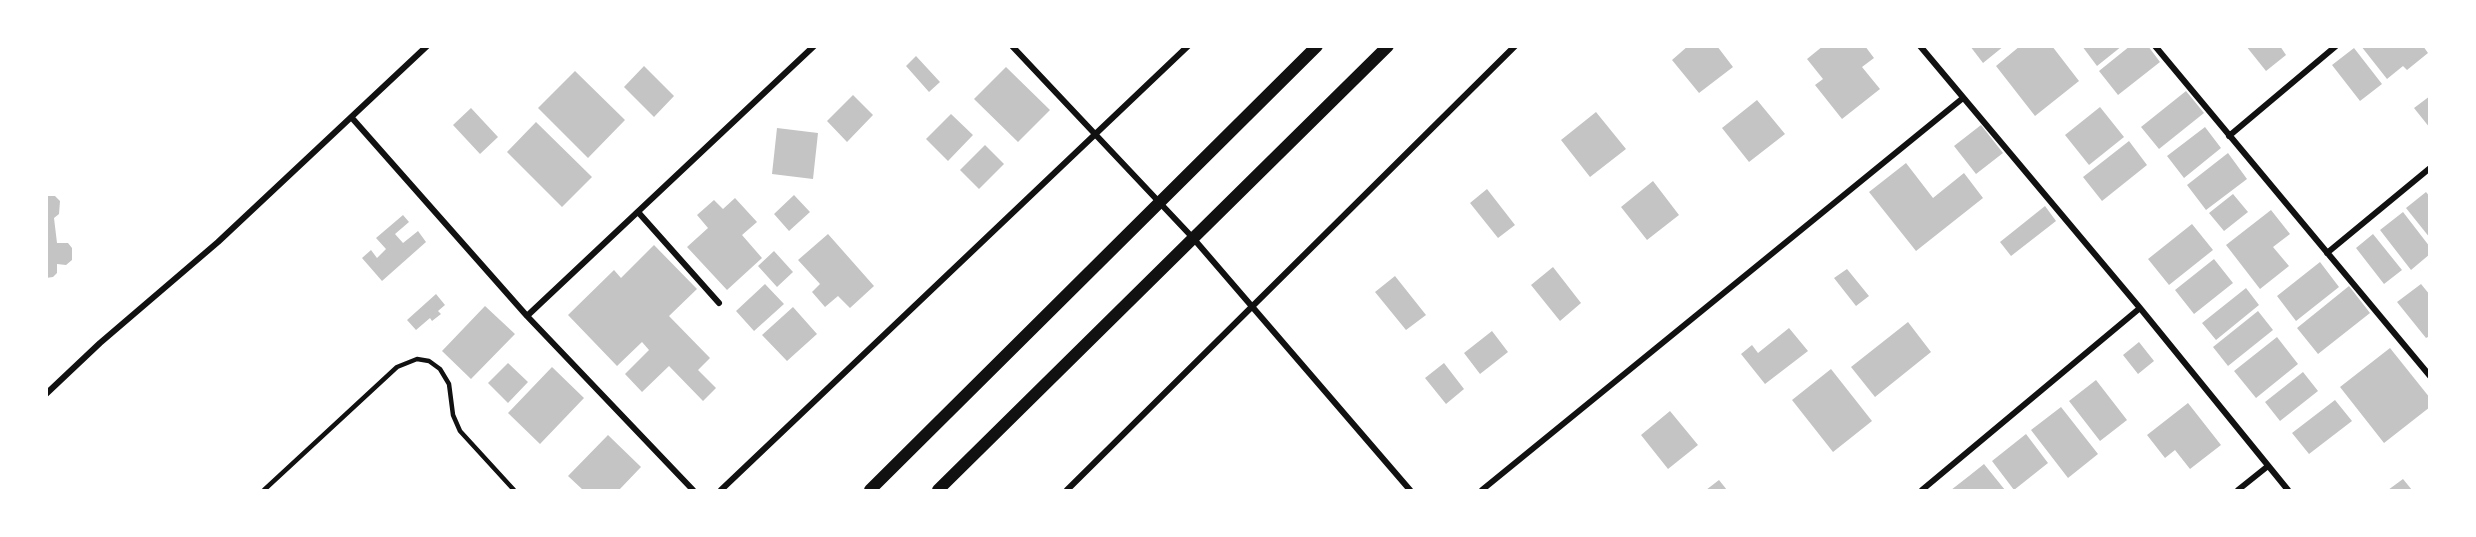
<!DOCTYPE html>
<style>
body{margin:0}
#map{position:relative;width:2476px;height:537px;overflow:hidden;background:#fff;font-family:"Source Serif 4",serif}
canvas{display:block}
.frame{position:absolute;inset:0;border:48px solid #fff;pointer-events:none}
</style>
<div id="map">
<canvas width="2476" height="537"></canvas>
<div class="frame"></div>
</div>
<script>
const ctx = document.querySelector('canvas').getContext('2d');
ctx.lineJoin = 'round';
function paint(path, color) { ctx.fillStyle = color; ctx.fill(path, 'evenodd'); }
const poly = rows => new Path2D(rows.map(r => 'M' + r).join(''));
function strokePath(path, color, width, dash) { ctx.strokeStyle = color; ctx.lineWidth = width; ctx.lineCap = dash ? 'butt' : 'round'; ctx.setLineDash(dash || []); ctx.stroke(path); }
const building = poly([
 [1688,46,1717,46,1733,67,1699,93,1672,60],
 [1823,46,1865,46,1874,58,1862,67,1880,89,1842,119,1815,85,1823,79,1807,59],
 [1970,46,2004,46,1983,63],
 [2020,46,2052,46,2079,81,2035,116,1996,66],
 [2082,46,2122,46,2097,66],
 [2130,46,2148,46,2160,62,2118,95,2099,71],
 [2246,46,2280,46,2286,55,2266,71],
 [2361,46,2423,46,2428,53,2407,70,2403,66,2387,79],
 [2354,48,2382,84,2360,101,2332,65],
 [916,56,940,82,929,92,906,66],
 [644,66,674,96,654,117,624,87],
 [1006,67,1050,110,1018,142,974,99],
 [575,71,625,120,588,158,538,108],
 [2186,91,2204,113,2159,149,2141,127],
 [853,95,873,115,847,142,827,121],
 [2430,96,2430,128,2414,108],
 [1757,100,1785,134,1749,162,1722,128],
 [2100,107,2124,137,2089,165,2065,135],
 [471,108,498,137,480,154,453,125],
 [1596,112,1626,149,1590,177,1561,140],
 [951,114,973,135,948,161,926,139],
 [536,122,592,177,562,207,507,152],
 [1981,125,2003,153,1976,174,1954,146],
 [2205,127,2221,148,2184,178,2167,156],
 [777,128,818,133,813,179,772,174],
 [2129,141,2147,165,2102,201,2083,177],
 [985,145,1004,164,979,189,960,170],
 [2228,153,2247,179,2206,210,2187,185],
 [1906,163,1933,198,1964,173,1983,198,1916,251,1869,192],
 [1653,181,1679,215,1647,240,1621,207],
 [1487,189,1515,225,1498,238,1470,203],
 [2426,192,2430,197,2430,238,2406,208],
 [2233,194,2248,212,2224,231,2209,213],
 [794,195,810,212,789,231,774,214],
 [46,196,55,196,60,201,59,214,54,218,57,243,68,243,72,248,72,260,66,265,57,264,57,273,53,277,46,278],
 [735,198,757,222,742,235,762,258,727,290,687,247,708,228,697,215,714,200,723,209],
 [2045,206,2056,221,2011,256,2000,242],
 [2271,210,2290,234,2273,247,2289,266,2260,289,2226,245],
 [2403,212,2430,247,2430,254,2411,270,2380,230],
 [403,215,409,222,395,234,403,243,418,231,426,242,382,281,362,258,371,250,377,258,386,249,376,238],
 [2192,224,2213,250,2169,285,2148,259],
 [828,234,874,286,850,308,838,296,825,307,812,292,820,284,798,260],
 [2373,234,2402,270,2384,284,2356,248],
 [654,245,697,289,669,316,710,358,698,370,716,388,703,401,669,366,642,392,625,374,649,350,642,342,617,366,568,315,614,270,621,278],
 [774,251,793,272,777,287,758,266],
 [2214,259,2233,283,2194,314,2175,290],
 [2320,262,2339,287,2296,321,2277,296],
 [1553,267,1581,303,1560,321,1531,285],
 [1847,269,1869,296,1856,306,1834,278],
 [1395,276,1426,315,1406,330,1375,292],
 [765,284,784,304,754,331,736,311],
 [2421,284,2430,295,2430,336,2426,338,2397,302],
 [2349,286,2370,313,2318,354,2297,328],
 [2246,288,2259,305,2216,340,2202,323],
 [436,294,445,305,438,311,441,314,432,321,430,318,416,330,407,320],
 [485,306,515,334,471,379,442,351],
 [793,307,817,334,787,361,762,335],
 [2258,311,2273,330,2228,366,2213,347],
 [1908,322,1931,352,1875,397,1851,367],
 [1789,328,1808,351,1765,384,1741,354,1752,345,1758,353],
 [1492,331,1508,352,1480,374,1464,353],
 [2277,337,2298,364,2256,398,2234,371],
 [2139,342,2154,361,2138,374,2123,355],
 [2390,348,2430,398,2430,407,2384,443,2340,387],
 [508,363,528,382,508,403,488,383],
 [1444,363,1464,389,1446,404,1425,378],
 [552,367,584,398,540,444,508,413],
 [1831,369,1872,421,1833,452,1792,400],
 [2303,372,2318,391,2280,421,2265,402],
 [2096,380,2127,420,2100,441,2069,401],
 [2335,400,2352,421,2309,454,2292,433],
 [2188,403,2221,445,2190,469,2175,450,2165,458,2147,435],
 [2061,407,2098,454,2068,478,2031,430],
 [1670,411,1698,445,1668,469,1641,435],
 [2026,434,2048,463,2014,490,1992,461],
 [608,435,641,467,619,490,583,490,568,476],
 [1984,464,2005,490,1951,490,1969,476],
 [2403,479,2412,490,2388,490],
 [1719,480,1727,490,1706,490]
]);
const service = poly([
 [264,490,397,367,417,359,429,361,440,369,449,384,453,415,460,431,514,490]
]);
const minor = poly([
 [1012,46,1193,238,1410,490],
 [1920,46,2140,308,2288,490],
 [2155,46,2430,376],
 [352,118,527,316,693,490],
 [2229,136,2336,46],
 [638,212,719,303],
 [2327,253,2430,168],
 [527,316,814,46],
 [46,394,100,343,218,242,427,46],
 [721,490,1188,46],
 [1067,490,1515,46],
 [1482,490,1963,98],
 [1922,490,2140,308],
 [2238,490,2268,466]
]);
const secondary = poly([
 [870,490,1317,46],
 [938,490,1388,46]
]);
paint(building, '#c4c4c4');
strokePath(service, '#111', 4.5);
strokePath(minor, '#111', 6);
strokePath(secondary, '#111', 12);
</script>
